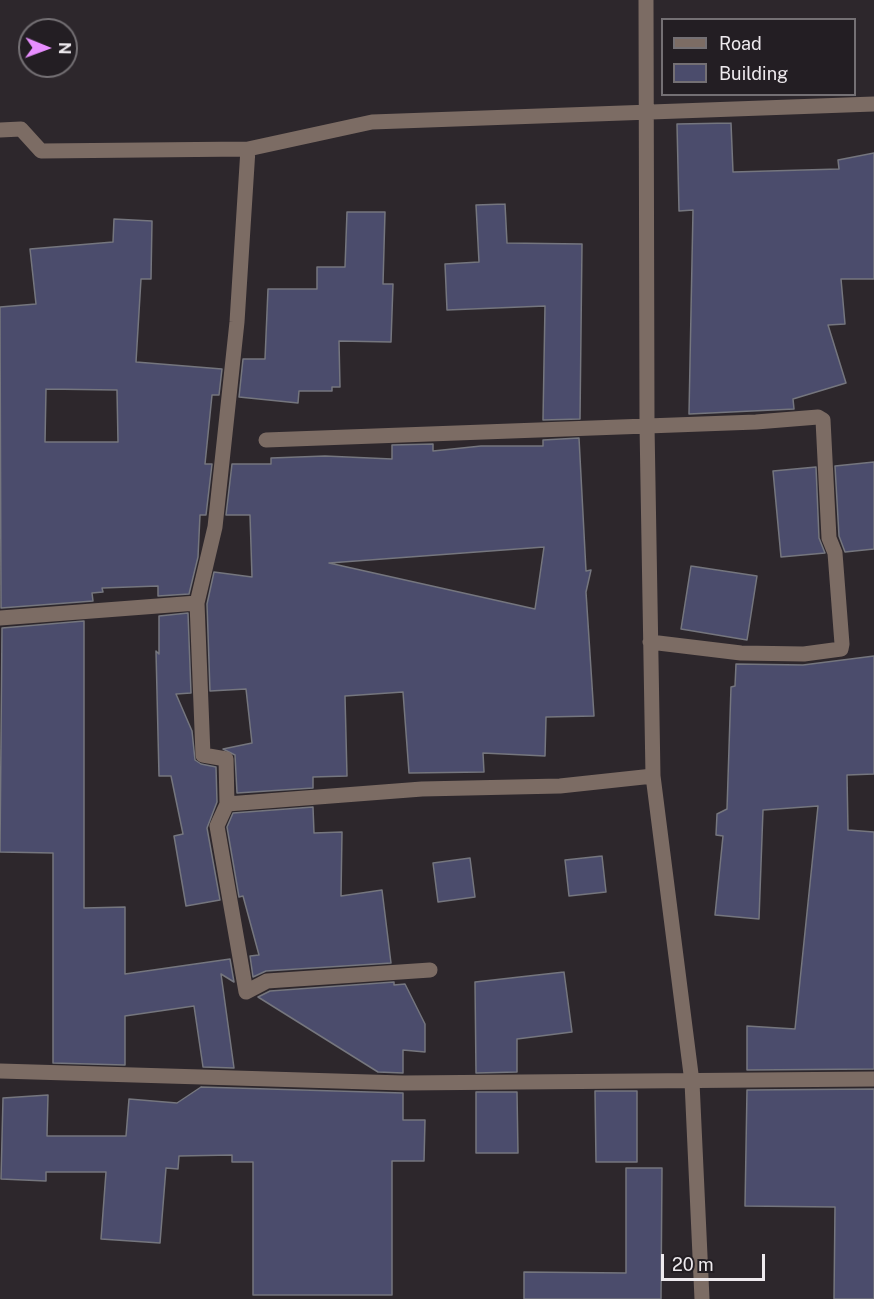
<!DOCTYPE html>
<style>
body{margin:0}
#map{position:relative;width:874px;height:1299px;overflow:hidden;background:#2d272c;font-family:"Public Sans",sans-serif}
canvas{display:block}
.legend{position:absolute;left:661px;top:18px;width:195px;height:78px;box-sizing:border-box;background:#231e23;border:2px solid #747074;margin:0;padding:8px 10px;list-style:none;font-size:18px;color:#eeeaee}
.legend li{display:flex;align-items:center;gap:12px;height:30px}
.legend b{width:30px;border:2px solid #747074}
.north{position:absolute;left:18px;top:18px;width:60px;height:60px;box-sizing:border-box;background:#231e23;border:2px solid #747074;border-radius:50%;rotate:91deg;font-size:16px;font-weight:700;line-height:24px;text-align:center;color:#eeeaee}
.north::after{content:'';display:block;margin:auto;width:21px;height:27px;background:#e88eff;clip-path:polygon(50% 0,100% 100%,50% 72%,0 100%)}
.scale{position:absolute;left:661px;top:1254px;width:104px;height:27px;box-sizing:border-box;border:3px solid #eeeaee;border-top:0;padding-left:8px;font-size:18px;line-height:21px;white-space:nowrap;color:#eeeaee;-webkit-text-stroke:4px #231e23;paint-order:stroke}
</style>
<div id="map">
<canvas width="874" height="1299"></canvas>
<ul class="legend">
<li><b style="height:8px;background:#7c6c64"></b>Road</li>
<li><b style="height:16px;background:#4b4c6c"></b>Building</li>
</ul>
<div class="north">N</div>
<div class="scale">20 m</div>
</div>
<script>
const ctx = document.querySelector('canvas').getContext('2d');
ctx.lineJoin = 'round';
function paint(path, color) { ctx.fillStyle = color; ctx.fill(path, 'evenodd'); }
const poly = rows => new Path2D(rows.map(r => 'M' + r).join(''));
function strokePath(path, color, width, dash) { ctx.strokeStyle = color; ctx.lineWidth = width; ctx.lineCap = dash ? 'butt' : 'round'; ctx.setLineDash(dash || []); ctx.stroke(path); }
const building = poly([
 [731,123,733,172,839,169,838,160,874,153,874,279,841,279,845,324,828,325,846,383,793,399,794,409,689,414,693,210,679,211,677,124,731,123],
 [505,204,507,243,582,244,580,419,543,420,545,306,447,310,445,264,479,262,476,205,505,204],
 [347,212,385,212,383,284,393,284,391,342,339,341,340,387,332,387,332,391,299,391,298,403,239,397,243,359,265,359,268,289,317,289,317,267,345,267,347,212],
 [114,219,152,221,151,279,141,279,136,362,222,369,219,395,212,395,205,464,212,464,206,515,200,515,198,557,189,594,158,596,158,586,102,588,103,592,92,593,93,601,1,608,0,307,36,304,30,249,113,242,114,219],
 [46,389,117,390,118,442,45,442,46,389],
 [579,438,586,571,591,570,586,592,594,716,546,717,545,756,483,753,484,772,409,773,403,692,345,696,347,776,313,777,313,788,237,793,235,755,223,749,252,743,246,689,210,691,207,604,214,572,252,577,250,515,226,515,232,464,271,464,271,458,325,456,392,459,392,445,433,444,433,451,481,446,543,446,543,440,579,438],
 [544,547,535,609,329,563,544,547],
 [874,462,874,549,845,552,839,536,835,466,874,462],
 [816,467,819,538,825,553,781,557,773,471,816,467],
 [691,566,757,576,747,640,681,629,691,566],
 [188,613,191,693,176,694,192,731,195,760,201,764,216,767,217,802,207,828,220,900,186,906,174,836,183,834,171,776,159,776,156,651,159,654,159,616,188,613],
 [84,621,84,908,125,907,125,974,230,959,234,982,221,974,234,1068,203,1067,194,1006,125,1016,125,1065,53,1063,53,853,0,852,2,628,84,621],
 [874,656,874,774,847,775,848,830,874,832,874,1069,747,1070,747,1026,795,1029,818,806,763,810,759,919,715,915,723,836,716,835,717,814,727,809,731,687,735,686,736,664,803,665,874,656],
 [313,807,314,833,342,832,341,896,382,890,391,963,266,971,253,977,250,956,259,955,243,896,239,897,227,827,233,813,313,807],
 [602,856,606,892,569,896,565,860,602,856],
 [470,858,475,897,438,902,433,863,470,858],
 [564,972,572,1032,517,1039,517,1072,476,1073,475,982,564,972],
 [394,982,394,985,405,984,425,1024,425,1052,403,1050,403,1073,378,1072,258,997,270,991,394,982],
 [201,1087,403,1093,403,1120,425,1120,424,1161,392,1161,392,1295,253,1295,253,1162,232,1162,232,1155,179,1156,178,1169,166,1168,160,1243,101,1239,106,1172,46,1172,46,1181,1,1179,3,1098,48,1095,47,1136,126,1136,129,1099,177,1103,201,1087],
 [874,1089,874,1299,834,1299,835,1207,745,1206,747,1090,874,1089],
 [595,1091,637,1091,637,1162,596,1162,595,1091],
 [476,1092,517,1092,518,1153,476,1153,476,1092],
 [626,1168,662,1168,661,1299,524,1299,524,1272,626,1273,626,1168]
]);
const minor = poly([
 [646,0,647,425,653,776,692,1082,702,1299],
 [0,130,21,129,41,151,248,149,372,122,874,104],
 [248,149,237,322,215,527,197,603,203,755,226,759,227,804,217,826,246,992,267,981,430,970],
 [266,440,756,422,818,417,823,420,829,538,835,553,842,644,841,649,804,654,741,653,650,642],
 [0,618,197,603],
 [227,804,422,789,560,786,653,776],
 [0,1071,403,1083,874,1079]
]);
paint(building, '#4b4c6c');
strokePath(building, '#75767e', 1.5);
strokePath(minor, '#7c6c64', 15);
</script>
